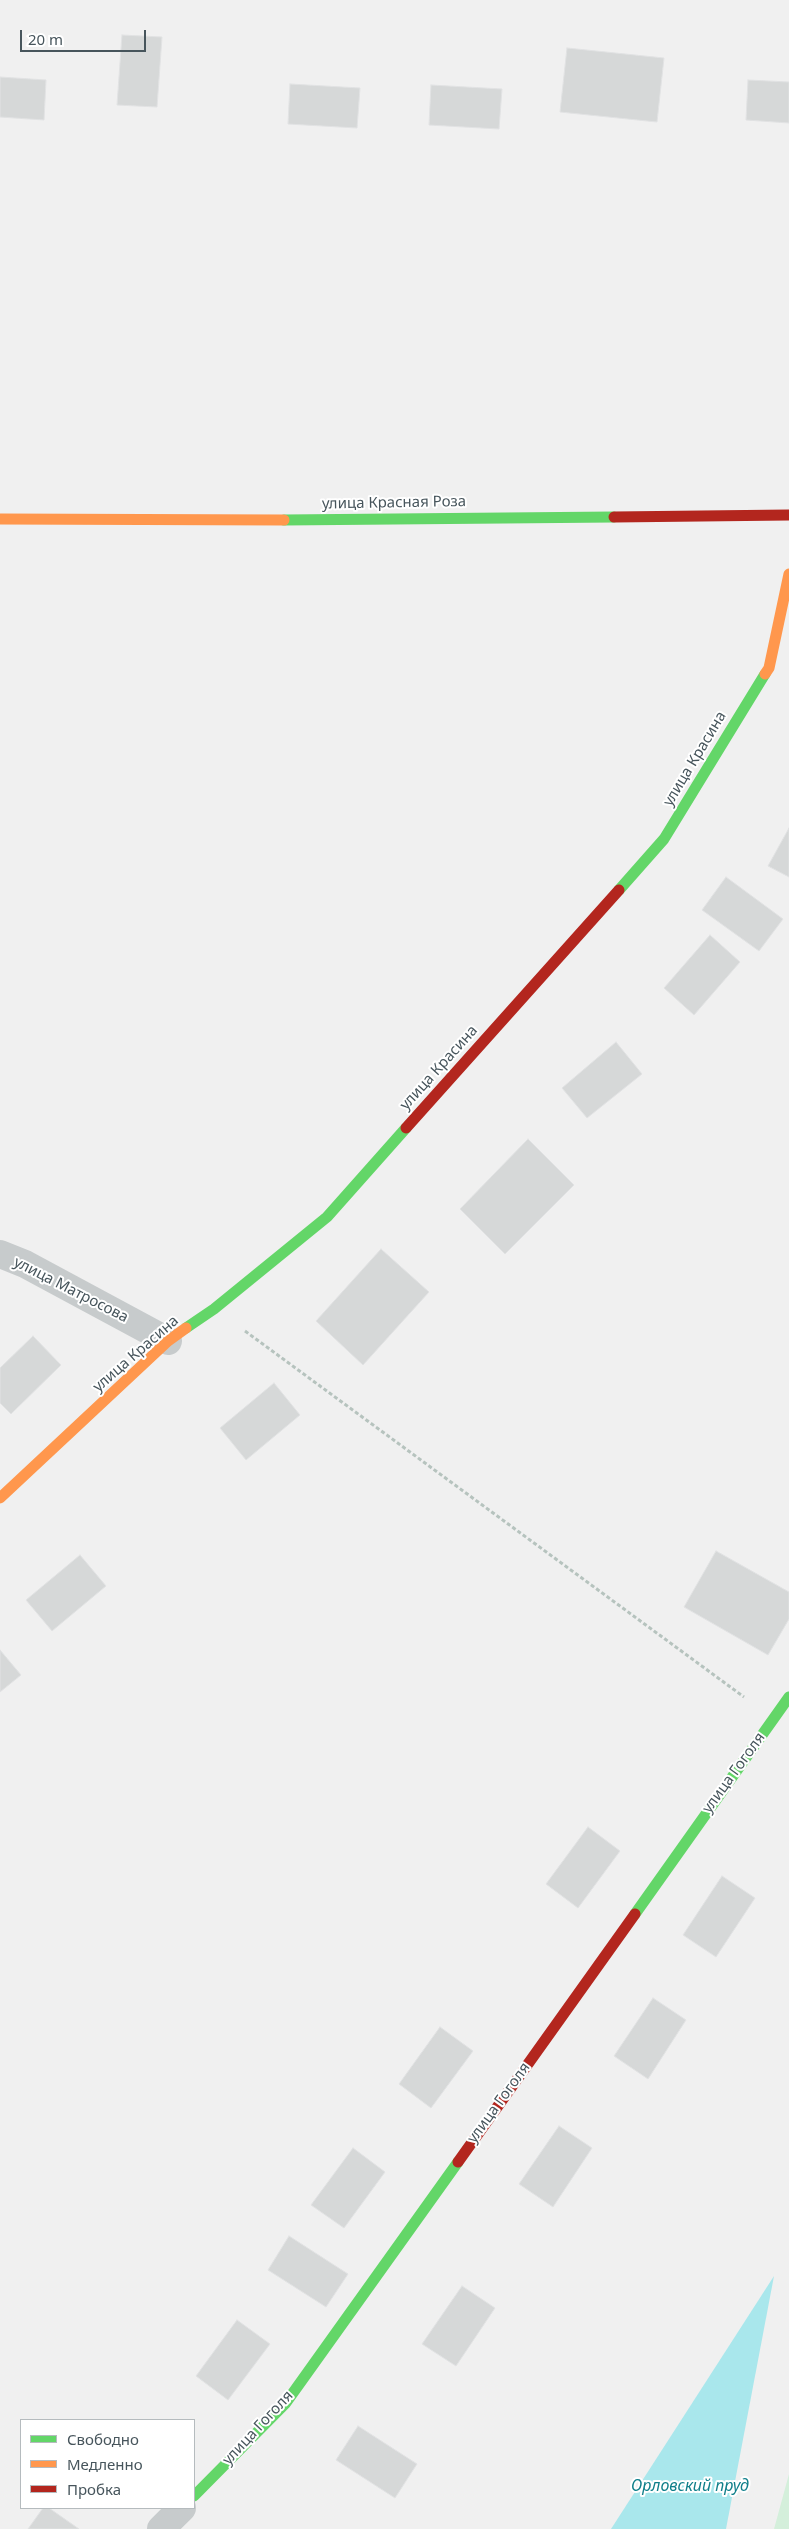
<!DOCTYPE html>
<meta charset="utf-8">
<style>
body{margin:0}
#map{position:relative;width:789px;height:2529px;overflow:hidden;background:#f0f0f0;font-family:"Noto Sans",sans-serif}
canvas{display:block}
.legend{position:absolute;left:20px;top:2419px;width:175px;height:90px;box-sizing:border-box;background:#fff;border:1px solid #b5bbbe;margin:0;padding:6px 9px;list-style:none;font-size:15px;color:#47555c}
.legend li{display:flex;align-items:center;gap:10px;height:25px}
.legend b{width:25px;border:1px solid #b5bbbe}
.scale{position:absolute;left:20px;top:30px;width:126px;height:22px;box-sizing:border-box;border:2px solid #47555c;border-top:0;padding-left:6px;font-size:15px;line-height:18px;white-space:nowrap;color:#47555c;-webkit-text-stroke:4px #fff;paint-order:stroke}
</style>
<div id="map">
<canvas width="789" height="2529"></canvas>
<ul class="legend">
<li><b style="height:6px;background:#63d668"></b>Свободно</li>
<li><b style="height:6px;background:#ff974d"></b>Медленно</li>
<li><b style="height:6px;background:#b3261e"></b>Пробка</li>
</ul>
<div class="scale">20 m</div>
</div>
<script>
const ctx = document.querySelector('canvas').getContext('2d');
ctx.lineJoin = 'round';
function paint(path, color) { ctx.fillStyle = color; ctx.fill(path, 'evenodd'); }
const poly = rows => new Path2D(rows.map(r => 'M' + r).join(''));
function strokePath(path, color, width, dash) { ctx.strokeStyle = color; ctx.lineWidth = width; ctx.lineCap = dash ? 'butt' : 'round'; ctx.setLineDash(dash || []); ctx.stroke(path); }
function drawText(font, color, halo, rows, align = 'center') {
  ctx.font = font + ' "Noto Sans",sans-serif'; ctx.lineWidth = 4; ctx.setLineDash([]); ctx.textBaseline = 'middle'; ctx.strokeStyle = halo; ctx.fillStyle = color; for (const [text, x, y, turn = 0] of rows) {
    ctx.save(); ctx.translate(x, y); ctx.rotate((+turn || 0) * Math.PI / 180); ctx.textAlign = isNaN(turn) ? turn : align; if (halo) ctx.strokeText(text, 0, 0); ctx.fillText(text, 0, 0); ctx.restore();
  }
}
const green = poly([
 [789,2474,789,2529,774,2529]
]);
const water = poly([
 [774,2276,726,2529,611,2529]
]);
const building = poly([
 [122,35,162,37,157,107,117,105,122,35],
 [567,48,664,58,657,122,560,112,567,48],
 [0,77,46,80,44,120,0,117,0,77],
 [748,80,789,82,789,123,746,120,748,80],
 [290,84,360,88,357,128,288,124,290,84],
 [431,85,502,89,499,129,429,125,431,85],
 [789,828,789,877,768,866,789,828],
 [726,877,783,919,759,951,702,910,726,877],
 [710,935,740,962,694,1015,664,988,710,935],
 [616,1042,642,1074,587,1118,562,1088,616,1042],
 [528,1139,574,1185,505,1254,460,1209,528,1139],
 [381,1249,429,1292,363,1365,316,1321,381,1249],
 [33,1336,61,1365,11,1414,0,1403,0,1368,33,1336],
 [274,1383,300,1415,246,1460,220,1428,274,1383],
 [716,1551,789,1592,789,1619,768,1655,684,1607,716,1551],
 [80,1555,106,1586,52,1631,26,1600,80,1555],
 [0,1650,21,1675,0,1692,0,1650],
 [588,1827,620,1851,578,1908,546,1884,588,1827],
 [722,1876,755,1898,716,1957,683,1935,722,1876],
 [653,1998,686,2020,648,2079,614,2056,653,1998],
 [440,2027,473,2051,431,2108,399,2084,440,2027],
 [559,2126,592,2148,553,2207,519,2184,559,2126],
 [353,2148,385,2172,344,2228,311,2205,353,2148],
 [289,2236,348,2274,326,2307,268,2270,289,2236],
 [462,2286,495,2308,456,2366,422,2344,462,2286],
 [237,2320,270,2344,228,2400,196,2376,237,2320],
 [358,2426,417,2464,395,2498,336,2460,358,2426],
 [43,2508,49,2508,79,2529,28,2529,43,2508]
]);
const path = poly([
 [245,1331,744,1697]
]);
const street = poly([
 [0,1254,25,1264,168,1341],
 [161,2529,182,2508]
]);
const fast = poly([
 [284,520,614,517],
 [619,890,664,839,765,674],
 [186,1328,214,1309,327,1217,406,1128],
 [635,1914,789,1697],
 [194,2496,285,2404,458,2162]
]);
const slow = poly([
 [0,519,284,520],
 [765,674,769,668,789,574],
 [0,1498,168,1341,186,1328]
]);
const jam = poly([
 [614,517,789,515],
 [406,1128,619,890],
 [458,2162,635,1914]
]);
const streetNames = [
 ["улица Красная Роза",394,503,-1],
 ["улица Красина",695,759,-59],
 ["улица Красина",439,1068,-48],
 ["улица Матросова",71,1290,27],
 ["улица Красина",136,1354,-41],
 ["улица Гоголя",734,1773,-54],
 ["улица Гоголя",499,2103,-54],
 ["улица Гоголя",258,2428,-47]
];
const waterNames = [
 ["Орловский пруд",690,2486]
];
paint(green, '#d4efdb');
paint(water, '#a9e7ec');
paint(building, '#d6d8d8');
strokePath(building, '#e1e2e3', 1);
strokePath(path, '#b6c3be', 3, [4, 2.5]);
strokePath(street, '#c7cbcc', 28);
strokePath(fast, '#63d668', 11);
strokePath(slow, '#ff974d', 11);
strokePath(jam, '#b3261e', 11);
drawText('15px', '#47555c', '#fff', streetNames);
drawText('italic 16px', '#0f7f8a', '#fff', waterNames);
</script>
